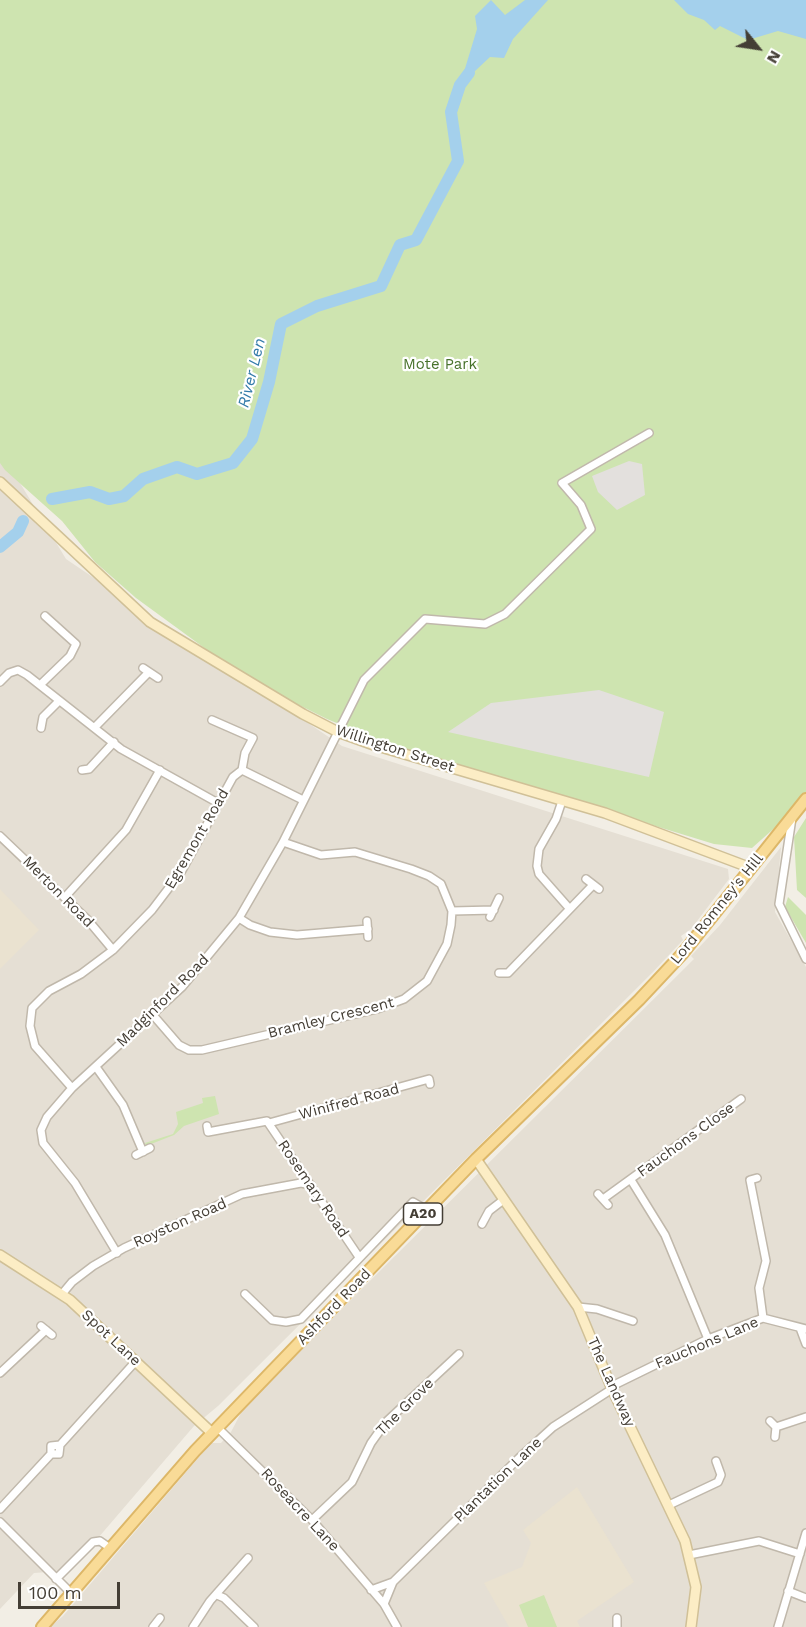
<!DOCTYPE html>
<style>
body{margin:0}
#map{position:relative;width:806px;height:1627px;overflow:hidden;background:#f2eee5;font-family:"Work Sans",sans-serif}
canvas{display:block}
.north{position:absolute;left:728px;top:18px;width:60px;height:60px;-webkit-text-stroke:4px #fff;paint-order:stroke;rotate:120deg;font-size:16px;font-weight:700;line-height:24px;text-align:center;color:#443e35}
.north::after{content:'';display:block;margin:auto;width:21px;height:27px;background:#443e35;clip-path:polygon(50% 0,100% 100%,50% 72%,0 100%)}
.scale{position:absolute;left:18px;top:1582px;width:102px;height:27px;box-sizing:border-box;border:3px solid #443e35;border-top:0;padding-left:8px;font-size:18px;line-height:21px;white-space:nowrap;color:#443e35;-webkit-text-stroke:4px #fff;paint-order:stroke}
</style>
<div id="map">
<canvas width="806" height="1627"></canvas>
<div class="north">N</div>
<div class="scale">100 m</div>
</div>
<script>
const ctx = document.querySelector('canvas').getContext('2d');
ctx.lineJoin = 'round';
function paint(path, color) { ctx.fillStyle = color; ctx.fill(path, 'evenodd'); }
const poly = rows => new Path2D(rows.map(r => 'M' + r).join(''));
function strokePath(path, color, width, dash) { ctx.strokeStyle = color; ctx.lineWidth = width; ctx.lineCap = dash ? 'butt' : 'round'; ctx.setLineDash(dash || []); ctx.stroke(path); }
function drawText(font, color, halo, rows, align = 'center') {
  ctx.font = font + ' "Work Sans",sans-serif'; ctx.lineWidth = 4.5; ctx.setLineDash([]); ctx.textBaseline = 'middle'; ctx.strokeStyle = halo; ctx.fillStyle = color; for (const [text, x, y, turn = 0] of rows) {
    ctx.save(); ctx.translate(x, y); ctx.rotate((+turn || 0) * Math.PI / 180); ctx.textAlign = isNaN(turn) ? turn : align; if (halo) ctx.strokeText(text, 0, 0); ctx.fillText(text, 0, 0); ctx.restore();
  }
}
const residential = poly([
 [0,450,66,559,342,746,728,869,729,879,691,929,681,936,683,940,653,972,218,1406,194,1426,98,1538,93,1538,62,1571,34,1573,0,1609],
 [781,847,775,912,806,967,806,1627,50,1627,63,1616,211,1443,221,1443,231,1432,245,1405,694,959,691,956,720,925]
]);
const education = poly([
 [0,889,39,930,0,969],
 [577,1487,634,1582,577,1621,580,1627,509,1627,484,1583,522,1567,531,1543,523,1530]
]);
const green = poly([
 [0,0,806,0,806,792,779,824,752,848,714,844,385,743,327,719,265,688,214,655,136,598,95,562,62,521,5,470,0,463],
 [806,818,806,898,797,890,794,837],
 [788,897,806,915,806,943,785,907],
 [215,1096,219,1114,184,1126,174,1135,146,1146,145,1143,173,1134,178,1124,176,1112,203,1103,202,1098],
 [544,1595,557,1627,528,1627,519,1605]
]);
const parking = poly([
 [629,461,642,464,645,495,617,510,598,492,592,476],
 [599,690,664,712,649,777,448,732,491,703]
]);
const water = poly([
 [491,0,505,15,525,0,548,0,513,39,504,58,490,57,460,85,477,29,475,16],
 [674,0,806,0,806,39,778,31,748,40,720,26,715,30,704,20,688,14]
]);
const river = poly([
 [52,499,90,492,109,499,124,496,143,479,177,467,197,474,233,463,252,439,269,382,281,324,317,306,381,286,400,245,416,240,458,161,451,112,460,85,469,73],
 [0,547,18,532,23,521]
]);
const street = poly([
 [143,668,158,678],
 [0,682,9,673,18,670,27,675,121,749,218,803],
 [40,685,70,656,76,644,45,616],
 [212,720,253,738,245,753,242,770],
 [96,726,148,673],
 [41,728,43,717,59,701],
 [82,770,89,769,114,742],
 [242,770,303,800],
 [562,801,556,819,539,849,537,866,539,874,569,908],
 [792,818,779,904,806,959],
 [0,836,87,919,113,950],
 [586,879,599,889],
 [65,897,126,830,160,770],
 [452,911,494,910],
 [490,917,499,898],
 [239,918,250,925,270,932,297,935,368,929],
 [367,921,368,937],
 [499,973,508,973,593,885],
 [153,1015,179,1045,189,1050,202,1050,377,1009,404,999,427,981,447,944,451,925,452,911,441,884,429,876,411,869,355,852,321,855,283,842],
 [96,1067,123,1105,143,1152],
 [72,1088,35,1046,30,1026,32,1008,49,991,81,974,113,950,152,910,181,872,233,777,242,770],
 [269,1123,429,1079,430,1084],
 [207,1126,208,1132,267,1121,359,1257],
 [136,1155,150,1148],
 [757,1178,750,1180,766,1261,759,1288,763,1318],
 [631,1180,665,1235,708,1339],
 [598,1194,608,1205],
 [603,1199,741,1099],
 [482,1224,489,1211,502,1201],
 [117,1253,75,1183,43,1143,41,1130,47,1117,72,1088,182,987,239,918,283,842,364,680,425,619,485,624,505,614,591,529,581,505,562,483,649,433],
 [62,1294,72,1282,93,1266,124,1248,242,1194,301,1183,311,1185],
 [245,1294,272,1320,286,1322,301,1319,413,1202,427,1210],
 [578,1307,597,1309,633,1321],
 [41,1326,52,1335],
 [800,1328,806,1344],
 [0,1373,46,1330],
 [612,1386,708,1339,763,1318,806,1329],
 [770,1421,776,1427,775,1437],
 [776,1427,806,1417],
 [218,1428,312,1520,384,1604,397,1627],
 [60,1445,136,1361],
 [669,1505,718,1482,721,1475,716,1461],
 [0,1509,51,1454,59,1454,60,1445,51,1446,51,1454],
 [312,1520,352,1482,371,1443,386,1422,459,1354],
 [0,1522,72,1594],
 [689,1555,759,1541,800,1554],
 [56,1579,93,1542,100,1541,110,1548],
 [371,1590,393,1582],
 [788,1591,806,1598],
 [217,1595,224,1598,254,1627],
 [384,1604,393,1582,519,1458,553,1427,612,1389],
 [153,1627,160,1618],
 [193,1627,210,1601,248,1558],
 [617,1627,617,1618],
 [778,1627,806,1533]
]);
const secondary = poly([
 [0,482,150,622,303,714,338,732,374,745,605,813,751,868],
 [476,1159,578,1307,612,1389,685,1541,696,1587,691,1627],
 [0,1255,70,1300,212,1433]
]);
const primary = poly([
 [42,1627,195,1451,476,1159,639,1000,683,953,806,799]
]);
const shields = [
 [423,1214,39]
];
const shieldNames = [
 ["A20",423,1214]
];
const parkNames = [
 ["Mote Park",440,365]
];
const streetNames = [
 ["Willington Street",395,749,18],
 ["Egremont Road",197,839,-60],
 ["Merton Road",58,892,45],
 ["Lord Romney's Hill",717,909,-51],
 ["Madginford Road",163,1001,-45],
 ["Bramley Crescent",331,1018,-14],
 ["Winifred Road",349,1102,-15],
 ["Fauchons Close",686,1140,-36],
 ["Rosemary Road",313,1189,56],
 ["Royston Road",180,1223,-24],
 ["Ashford Road",334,1307,-46],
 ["Spot Lane",111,1338,43],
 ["Fauchons Lane",707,1343,-23],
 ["The Landway",611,1382,66],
 ["The Grove",405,1407,-45],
 ["Plantation Lane",498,1480,-44],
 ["Roseacre Lane",300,1510,47]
];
const waterNames = [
 ["River Len",252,373,-76]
];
paint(residential, '#e5dfd4');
paint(education, '#eae2d0');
paint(green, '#cee4b0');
paint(parking, '#e3e0dd');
paint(water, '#a4d0ec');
strokePath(river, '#a4d0ec', 12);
strokePath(street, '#c0b8ab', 10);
strokePath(secondary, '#d0c097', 12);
strokePath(primary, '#ddb768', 14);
strokePath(street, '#fff', 7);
strokePath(secondary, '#fcedc5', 9);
strokePath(primary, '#f9db97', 10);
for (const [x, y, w] of shields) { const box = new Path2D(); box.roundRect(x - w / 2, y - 11, w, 22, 4.5); ctx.fillStyle = '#fff'; ctx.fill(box); strokePath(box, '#443e35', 1.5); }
drawText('bold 14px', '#443e35', null, shieldNames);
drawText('15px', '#48722c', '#fff', parkNames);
drawText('15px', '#443e35', '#fff', streetNames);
drawText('italic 16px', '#347baa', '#fff', waterNames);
</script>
